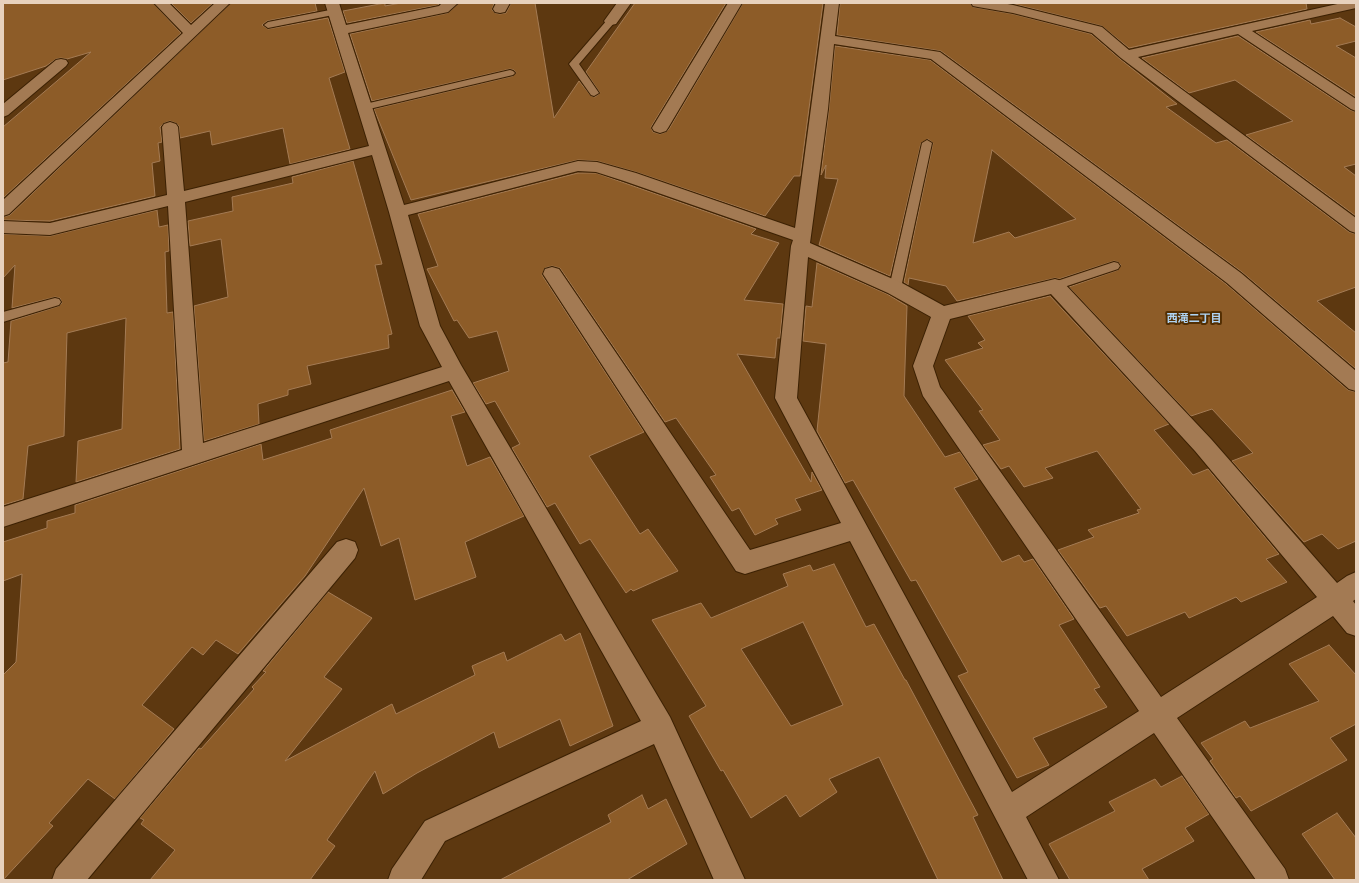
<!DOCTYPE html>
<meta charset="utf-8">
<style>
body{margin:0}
#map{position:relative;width:1359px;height:883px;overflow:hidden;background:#5d3810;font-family:"Golos Text",sans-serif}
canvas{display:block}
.frame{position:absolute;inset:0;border:4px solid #e7d1bd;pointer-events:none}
</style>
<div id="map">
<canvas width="1359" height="883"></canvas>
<div class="frame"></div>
</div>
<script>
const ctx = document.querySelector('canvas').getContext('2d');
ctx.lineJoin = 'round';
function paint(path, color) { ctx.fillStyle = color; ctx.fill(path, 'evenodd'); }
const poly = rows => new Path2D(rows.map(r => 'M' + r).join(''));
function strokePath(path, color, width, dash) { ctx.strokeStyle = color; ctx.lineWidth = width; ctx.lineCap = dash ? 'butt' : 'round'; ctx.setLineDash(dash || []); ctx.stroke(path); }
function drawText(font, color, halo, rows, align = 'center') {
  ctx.font = font + ' "Golos Text","Noto Sans JP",sans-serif'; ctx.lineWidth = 4; ctx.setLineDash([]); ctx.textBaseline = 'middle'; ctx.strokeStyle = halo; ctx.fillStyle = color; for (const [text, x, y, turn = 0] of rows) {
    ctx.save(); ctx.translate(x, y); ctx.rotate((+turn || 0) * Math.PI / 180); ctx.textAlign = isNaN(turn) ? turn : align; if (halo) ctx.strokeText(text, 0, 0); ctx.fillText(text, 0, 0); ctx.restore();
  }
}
const building = poly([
 [3,3,153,3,181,33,3,198,3,127,91,52,67,59,61,58,56,59,46,66,3,80,3,3],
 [171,3,213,3,191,23,171,3],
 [231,3,315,3,317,11,267,21,262,25,268,29,328,18,345,72,329,78,350,149,290,164,283,128,212,145,210,131,180,138,179,126,176,123,170,121,164,123,160,127,162,142,158,143,160,161,152,163,155,196,50,221,3,220,3,217,10,215,231,3],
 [385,3,385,6,401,3,440,3,438,5,347,23,343,11,385,3],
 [459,3,494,3,492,10,495,13,500,14,506,13,511,3,535,3,554,118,579,81,591,96,595,97,600,93,586,72,635,3,726,3,651,127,653,132,660,134,666,132,669,129,743,3,823,3,800,176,794,176,765,216,636,172,597,161,578,160,411,200,374,109,513,76,516,73,514,70,510,69,372,101,350,34,448,13,459,3],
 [840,3,970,3,973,7,1013,14,1091,34,1120,59,1177,104,1166,107,1216,143,1227,140,1349,232,1356,234,1356,287,1317,301,1356,333,1356,369,1242,272,941,51,837,35,840,3],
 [1010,3,1306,3,1307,9,1129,48,1102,26,1010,3],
 [1340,18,1356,27,1356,41,1336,46,1356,58,1356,97,1256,32,1310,20,1311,24,1340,18],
 [1238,36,1350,110,1356,112,1356,164,1344,167,1356,176,1356,216,1246,135,1293,121,1235,80,1189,93,1142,58,1238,36],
 [835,46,930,60,1226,284,1348,390,1356,392,1356,541,1338,549,1322,534,1304,542,1232,461,1253,453,1212,409,1191,416,1069,287,1118,270,1121,265,1118,262,1114,261,1059,279,1055,278,957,301,946,286,909,278,908,285,904,282,933,143,928,139,921,143,890,276,819,245,838,179,825,178,826,165,821,175,829,109,835,46],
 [992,150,1076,219,1015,238,1009,232,973,243,992,150],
 [353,161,382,264,375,265,392,334,388,335,389,348,307,366,311,384,288,390,288,395,258,404,259,424,204,441,194,306,228,297,221,239,190,246,188,221,233,211,232,197,293,183,292,177,353,161],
 [578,173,596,173,756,229,751,234,779,243,744,300,783,304,780,338,777,338,775,358,737,354,811,482,812,472,822,490,795,499,801,510,775,519,778,524,755,535,739,508,732,511,710,477,716,475,676,418,665,422,560,268,552,266,545,268,542,275,644,432,589,456,640,534,648,529,678,571,633,591,631,589,626,593,590,539,580,544,555,503,547,507,512,448,520,444,495,401,486,404,473,383,509,371,497,331,469,338,457,320,454,321,427,269,438,266,418,214,578,173],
 [157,210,159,227,168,225,169,251,165,252,167,313,173,312,180,449,76,482,78,441,122,429,126,318,67,333,64,436,28,446,23,499,3,505,3,363,8,362,11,321,59,306,62,303,60,298,55,297,12,308,15,265,3,278,3,234,50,236,157,210],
 [817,263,887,294,907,306,904,396,945,457,960,452,978,479,954,488,1002,562,1019,555,1024,562,1033,559,1074,619,1059,625,1100,687,1094,689,1107,707,1033,738,1049,765,1017,778,958,676,968,672,916,580,911,581,853,480,845,483,817,431,826,344,803,341,806,306,812,307,817,263],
 [1050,296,1169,424,1154,430,1193,475,1208,469,1279,554,1266,559,1287,582,1241,602,1236,597,1189,618,1185,612,1127,636,1106,606,1100,608,1058,550,1094,537,1088,530,1139,513,1137,510,1141,509,1097,451,1045,468,1053,478,1024,487,1009,466,1001,469,983,445,1000,440,979,411,983,410,945,360,983,348,978,343,985,340,968,316,1050,296],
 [452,390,465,412,451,416,467,466,490,457,524,516,465,542,476,577,415,600,399,538,381,546,364,488,305,576,238,654,216,640,203,655,192,647,142,705,174,729,115,799,88,779,49,823,53,826,3,880,3,675,16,662,22,574,3,581,3,542,47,528,47,521,75,513,75,505,261,444,263,460,332,438,330,430,452,390],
 [834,564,866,627,874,624,905,680,906,680,978,815,973,817,1003,880,938,880,879,757,829,779,837,792,800,817,786,795,751,818,723,770,721,771,689,716,706,706,652,620,701,603,711,618,788,586,783,574,810,565,813,571,834,564],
 [803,622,843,705,791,726,741,649,803,622],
 [328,592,372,618,324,677,342,689,285,761,392,704,396,714,475,675,472,666,504,652,507,661,561,634,565,641,580,633,613,726,570,746,560,719,499,748,494,732,417,773,383,794,375,771,327,840,335,846,310,880,150,880,175,850,141,824,144,820,140,818,199,748,201,749,254,689,252,687,266,672,263,671,328,592],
 [1329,645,1356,675,1356,724,1330,738,1347,760,1251,811,1240,796,1236,798,1210,761,1213,759,1201,743,1245,721,1250,728,1319,701,1289,664,1329,645],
 [1182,776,1209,814,1185,828,1194,841,1142,869,1149,880,1070,880,1049,844,1115,811,1109,802,1155,779,1161,787,1182,776],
 [642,795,648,809,666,799,687,844,627,880,500,880,611,822,608,815,642,795],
 [1337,813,1356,838,1356,880,1335,880,1302,834,1337,813]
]);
const lane = poly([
 [335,9,338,10,339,12,338,14,268,28,264,25,268,22,335,9],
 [611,18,615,21,614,23,579,64,599,93,594,96,591,95,569,64,608,19,611,18],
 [510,70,513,71,515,73,513,75,365,110,360,107,365,104,510,70],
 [927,140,932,143,901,288,899,291,895,292,891,291,889,288,922,143,927,140],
 [1114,262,1118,263,1120,266,1118,269,1055,290,1051,289,1049,286,1051,283,1114,262],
 [55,298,59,299,61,302,59,305,3,322,3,312,55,298]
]);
const street = poly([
 [154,3,169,3,191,25,215,3,230,3,9,214,3,216,3,200,183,33,154,3],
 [325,3,339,3,346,25,439,6,442,3,458,3,448,12,348,33,404,205,578,161,597,162,636,173,795,228,825,3,839,3,835,36,940,52,1241,273,1356,371,1356,391,1349,389,1227,283,931,59,834,44,828,109,810,243,902,283,944,306,1055,279,1062,281,1211,439,1337,583,1347,576,1356,572,1356,599,1353,601,1356,605,1356,636,1347,633,1333,616,1177,718,1285,869,1289,880,1256,880,1154,733,1026,817,1059,880,1028,880,850,541,745,574,736,571,543,274,545,269,552,267,559,269,750,550,841,523,775,398,791,246,793,240,624,181,596,172,578,171,408,215,440,326,461,365,670,717,745,880,714,880,654,744,445,841,421,880,388,880,392,869,425,821,641,721,449,381,3,527,3,507,182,450,168,206,50,235,3,233,3,221,50,223,167,195,162,127,164,124,170,122,176,124,178,127,184,191,369,146,325,3],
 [372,155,389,212,420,326,442,367,203,443,185,202,372,155],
 [808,257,888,293,931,317,913,366,923,396,1139,711,1012,792,797,398,808,257],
 [1051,294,1195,451,1317,597,1161,697,940,387,933,366,950,319,1051,294],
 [496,3,510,3,505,12,500,13,495,12,493,9,496,3],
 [617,3,631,3,616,24,611,25,606,24,604,21,617,3],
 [728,3,742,3,668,128,666,131,660,133,654,131,652,128,728,3],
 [971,3,1002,3,1013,5,1102,27,1129,50,1342,3,1356,3,1356,8,1252,31,1356,99,1356,111,1351,109,1238,34,1138,57,1356,218,1356,233,1350,231,1121,58,1092,33,1013,13,978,7,973,6,971,3],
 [61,59,66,60,68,63,66,66,8,115,3,117,3,104,56,60,61,59],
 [346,539,355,542,358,550,355,558,87,880,52,880,56,869,337,542,346,539]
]);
const neighbourhoodNames = [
 ["西滝二丁目",1194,319]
];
paint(building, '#8d5c28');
strokePath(building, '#a47b54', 1);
strokePath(lane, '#3c2103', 2);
strokePath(street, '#3c2103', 2);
paint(lane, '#a37a53');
paint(street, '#a37a53');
drawText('bold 11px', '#b0d5f5', '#522e02', neighbourhoodNames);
</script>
